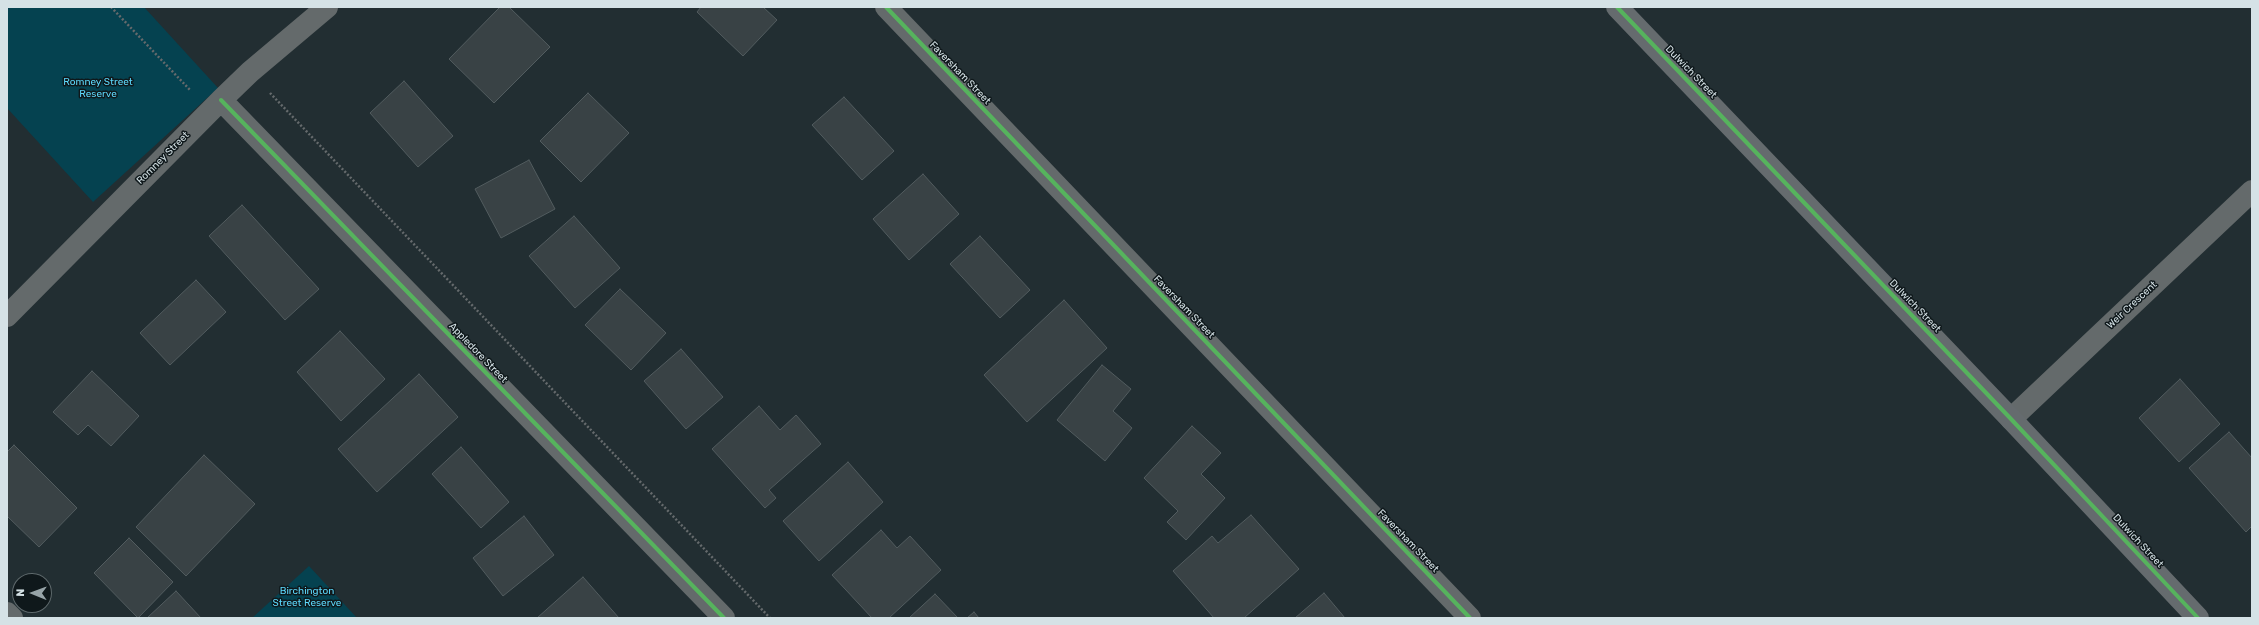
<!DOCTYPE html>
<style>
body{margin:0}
#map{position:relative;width:2259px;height:625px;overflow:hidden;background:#222e32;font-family:Rubik,sans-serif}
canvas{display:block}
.frame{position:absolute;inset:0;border:8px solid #d5e2e6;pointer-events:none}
.north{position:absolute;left:12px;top:573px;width:40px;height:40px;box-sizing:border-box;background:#0f181b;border:1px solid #5e696c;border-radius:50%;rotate:271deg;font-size:11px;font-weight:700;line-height:16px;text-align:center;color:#d5e2e6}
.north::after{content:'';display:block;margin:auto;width:14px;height:18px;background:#96a3a7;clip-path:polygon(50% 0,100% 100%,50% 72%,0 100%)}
</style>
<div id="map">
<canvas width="2259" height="625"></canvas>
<div class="frame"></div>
<div class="north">N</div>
</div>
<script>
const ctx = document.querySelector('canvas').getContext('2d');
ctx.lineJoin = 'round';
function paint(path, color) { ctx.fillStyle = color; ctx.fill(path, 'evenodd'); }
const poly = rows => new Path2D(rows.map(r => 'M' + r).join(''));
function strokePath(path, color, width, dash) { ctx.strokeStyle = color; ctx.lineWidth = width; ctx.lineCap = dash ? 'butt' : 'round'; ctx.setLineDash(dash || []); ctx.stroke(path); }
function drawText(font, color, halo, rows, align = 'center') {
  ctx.font = font + ' Rubik,sans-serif'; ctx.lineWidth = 3; ctx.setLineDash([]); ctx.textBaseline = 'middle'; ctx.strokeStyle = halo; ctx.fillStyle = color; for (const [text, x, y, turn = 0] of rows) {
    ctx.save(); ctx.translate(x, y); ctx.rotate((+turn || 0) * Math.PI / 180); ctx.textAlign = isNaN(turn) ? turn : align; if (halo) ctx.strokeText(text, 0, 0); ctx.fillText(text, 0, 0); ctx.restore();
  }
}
const green = poly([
 [7,7,144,7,218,88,93,202,7,108],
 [309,566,357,618,252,618]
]);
const building = poly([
 [500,7,509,7,550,47,494,103,449,59,500,7],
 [701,7,763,7,777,20,743,56,697,12,701,7],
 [404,81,453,136,418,167,370,113,404,81],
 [588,93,629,133,581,182,540,141,588,93],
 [844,97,894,151,862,180,812,125,844,97],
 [529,160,555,209,501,238,475,189,529,160],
 [923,174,959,214,909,260,873,219,923,174],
 [242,205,319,289,285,320,209,236,242,205],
 [574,216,620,268,575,308,529,256,574,216],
 [980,236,1030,290,1000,318,950,264,980,236],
 [196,280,226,312,170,365,140,333,196,280],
 [620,289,666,333,631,370,585,325,620,289],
 [1064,300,1107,348,1027,422,984,375,1064,300],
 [340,331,385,379,341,421,297,372,340,331],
 [681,349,723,397,686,429,644,381,681,349],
 [1102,365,1131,389,1113,411,1132,428,1105,461,1057,420,1102,365],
 [92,371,139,416,111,446,88,425,78,435,53,412,92,371],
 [419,374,458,417,377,492,338,449,419,374],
 [2180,379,2220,424,2179,462,2139,418,2180,379],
 [759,406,780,430,796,415,821,444,769,490,776,498,765,508,712,449,759,406],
 [1192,426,1221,453,1201,474,1225,498,1186,540,1167,522,1178,511,1144,478,1192,426],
 [2229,432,2252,458,2252,526,2246,532,2189,468,2229,432],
 [14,445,77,508,39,547,7,516,7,452,14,445],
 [461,447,509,502,481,528,432,474,461,447],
 [204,455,255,504,186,576,136,527,204,455],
 [848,462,883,502,819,561,783,521,848,462],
 [1251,515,1299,569,1244,618,1214,618,1173,571,1212,536,1218,543,1251,515],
 [524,516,554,555,503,596,473,558,524,516],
 [881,530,897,548,910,536,941,570,889,618,872,618,832,575,881,530],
 [129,538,173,582,138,618,94,573,129,538],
 [583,577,619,618,537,618,583,577],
 [176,591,201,618,147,618,176,591],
 [1324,593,1345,618,1295,618,1324,593],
 [935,594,958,618,909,618,935,594],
 [974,612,979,618,967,618,974,612]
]);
const path = poly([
 [111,7,191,91],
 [270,93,770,618]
]);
const street = poly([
 [886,7,1470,618],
 [221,100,724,618],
 [7,316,221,100,250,72,327,7],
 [2011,419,2252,191],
 [7,613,12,618]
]);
const secondary = poly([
 [1617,7,2011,419,2198,618]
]);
const cycleway = poly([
 [886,7,1470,618],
 [1617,7,2011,419,2198,618],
 [221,100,724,618]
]);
const streetNames = [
 ["Dulwich Street",1691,72,46],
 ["Faversham Street",960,73,46],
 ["Romney Street",163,158,-45],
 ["Weir Crescent",2132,305,-43],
 ["Dulwich Street",1915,306,46],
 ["Faversham Street",1184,307,46],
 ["Appledore Street",478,353,46],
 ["Faversham Street",1408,541,46],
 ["Dulwich Street",2138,541,47]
];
const parkNames = [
 ["Romney Street",98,82],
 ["Reserve",98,94],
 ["Birchington",307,591],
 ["Street Reserve",307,603]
];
paint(green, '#054250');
paint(building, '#394245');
strokePath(building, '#525c5f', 1);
strokePath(path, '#656a6c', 2.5, [2, 2]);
strokePath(street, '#646a6b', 22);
strokePath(secondary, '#656b6e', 22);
strokePath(cycleway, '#56b35d', 4);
drawText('10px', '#d5e2e6', '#0f181b', streetNames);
drawText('10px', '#5dd9fc', '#0f181b', parkNames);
</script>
